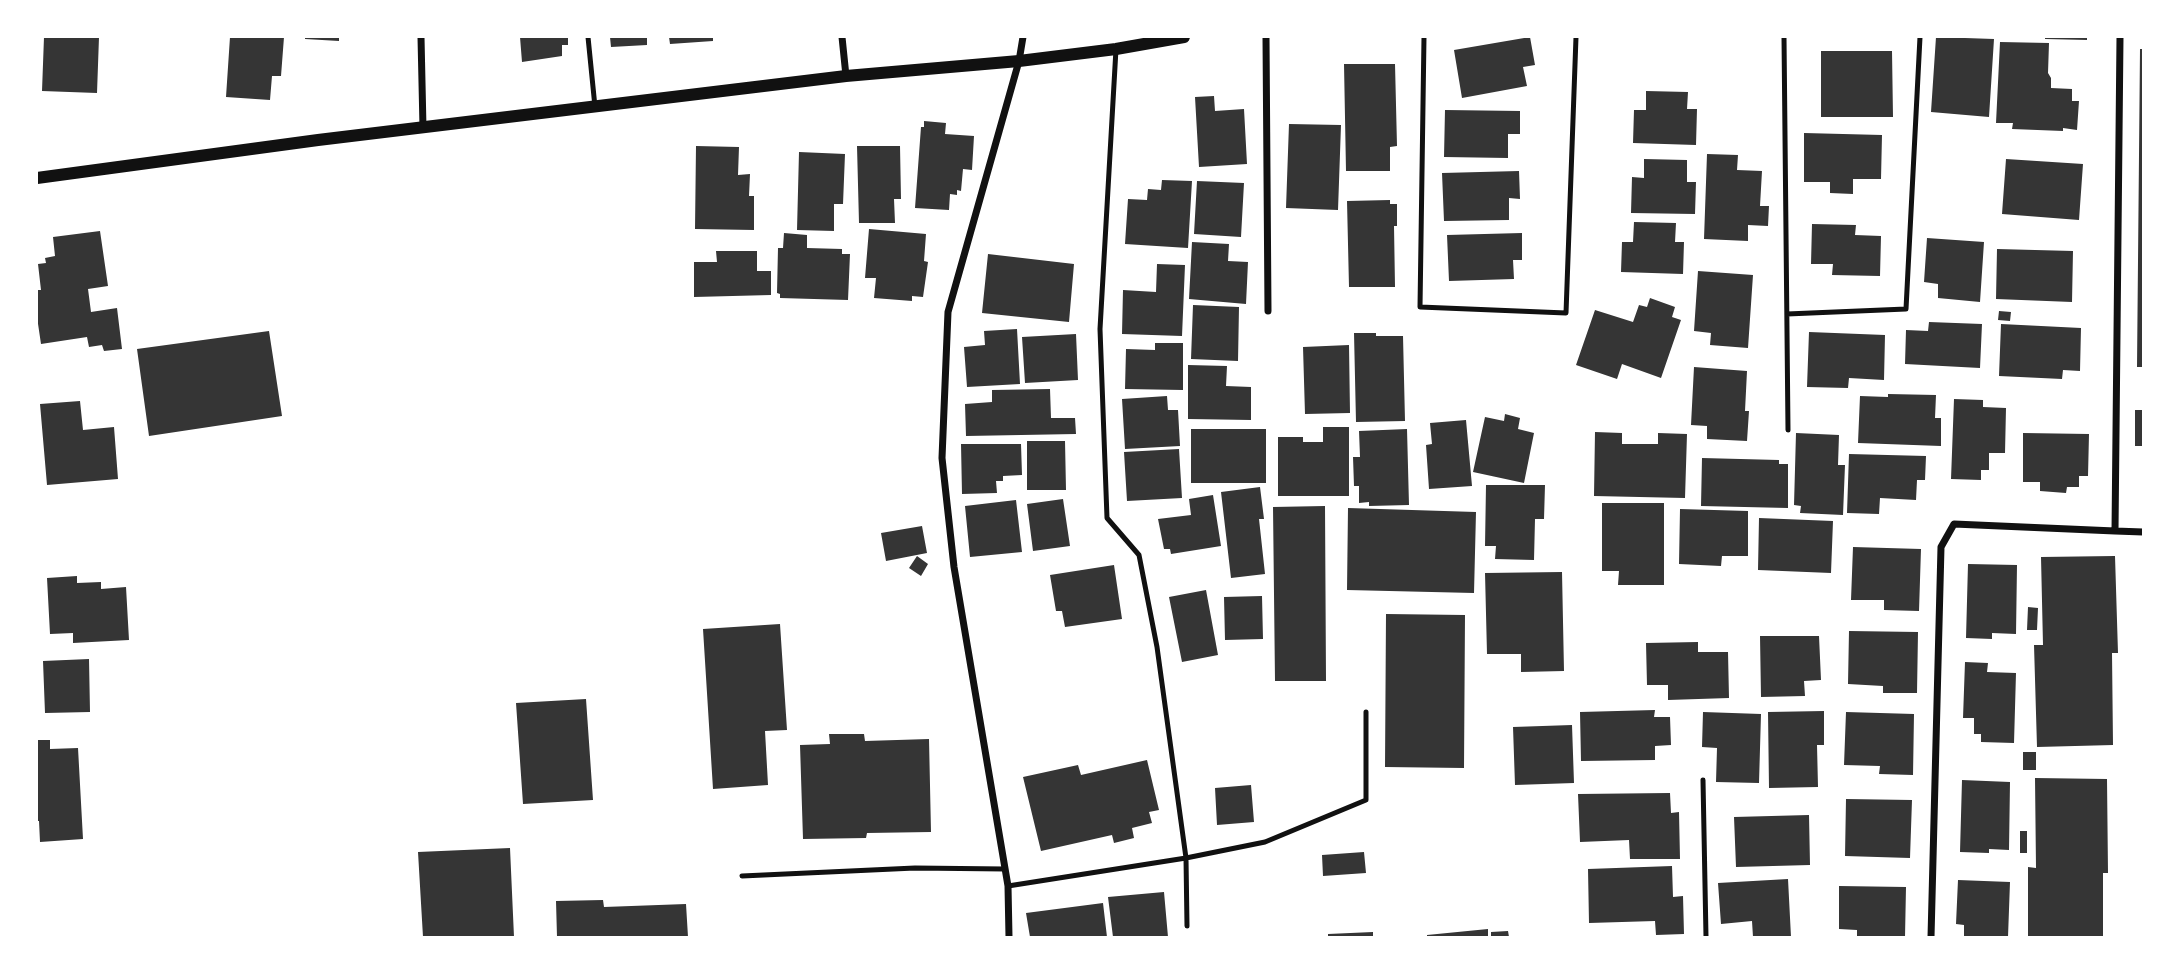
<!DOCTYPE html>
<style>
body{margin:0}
#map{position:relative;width:2180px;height:974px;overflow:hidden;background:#fff;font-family:"Asap Condensed",sans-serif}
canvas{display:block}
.frame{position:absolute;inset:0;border:38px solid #fff;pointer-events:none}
</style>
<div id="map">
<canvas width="2180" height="974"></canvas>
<div class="frame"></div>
</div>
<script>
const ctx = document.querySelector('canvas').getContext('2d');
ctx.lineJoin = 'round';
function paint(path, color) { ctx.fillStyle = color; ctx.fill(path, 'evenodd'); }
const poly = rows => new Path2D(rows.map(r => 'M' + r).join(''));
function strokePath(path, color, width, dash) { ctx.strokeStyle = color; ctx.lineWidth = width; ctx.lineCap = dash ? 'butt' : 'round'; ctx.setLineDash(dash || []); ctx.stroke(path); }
const building = poly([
 [44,37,99,37,97,93,42,91],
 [230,37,284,37,281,76,272,76,270,100,226,97],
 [305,37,339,37,339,41,305,39],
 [520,37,568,37,568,45,562,45,562,56,522,62],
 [610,37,647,37,647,45,611,47],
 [669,37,713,37,713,41,670,44],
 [1530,37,1535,65,1523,67,1527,86,1462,98,1454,50],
 [1936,37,1994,39,1989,117,1931,112],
 [2045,37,2087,37,2087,40,2045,39],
 [2000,42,2049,43,2048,73,2051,78,2051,88,2072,89,2072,101,2079,101,2077,130,2063,128,2063,131,2012,129,2013,123,1996,123],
 [2140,49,2143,49,2143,367,2137,367],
 [1821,51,1892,51,1893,117,1821,117],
 [1344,64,1395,64,1397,146,1390,147,1390,171,1346,171],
 [1646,91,1688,92,1687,109,1697,109,1696,145,1633,143,1634,110,1646,110],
 [1214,96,1215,111,1244,109,1247,164,1199,167,1195,97],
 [1445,110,1520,111,1520,134,1508,134,1508,158,1444,157],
 [924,121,946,123,945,134,974,136,972,170,963,169,961,191,957,190,957,195,950,194,949,210,915,208,921,127,924,127],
 [1289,124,1341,125,1338,210,1286,208],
 [1804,133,1882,135,1881,179,1853,179,1853,194,1830,193,1830,182,1804,182],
 [696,146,739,147,738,175,750,174,749,196,754,196,754,230,695,229],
 [857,146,900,146,901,199,894,199,895,223,859,223],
 [799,152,845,154,843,204,834,204,834,231,797,230],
 [1707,154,1738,155,1737,170,1762,171,1760,206,1769,206,1768,226,1748,225,1748,241,1704,239],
 [1644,159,1687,160,1687,182,1696,182,1695,214,1631,213,1632,177,1644,178],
 [2006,159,2083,164,2079,220,2002,214],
 [1519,171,1520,199,1509,198,1509,220,1444,221,1442,173],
 [1162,180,1192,181,1188,248,1125,244,1128,199,1147,200,1148,189,1161,190],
 [1197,181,1244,183,1241,237,1194,234],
 [1390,200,1390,204,1397,204,1397,226,1394,226,1395,287,1349,287,1347,201],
 [1634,222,1676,223,1675,242,1684,242,1683,274,1621,272,1622,242,1633,242],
 [1812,224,1856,225,1855,235,1881,236,1880,276,1832,275,1833,264,1811,264],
 [869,229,926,234,924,261,928,262,923,297,912,296,912,301,874,298,876,278,865,278],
 [100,231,108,286,88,289,91,312,117,308,122,349,104,351,102,345,89,347,87,337,41,344,37,317,37,290,41,290,38,264,46,263,45,258,55,256,53,237],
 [784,233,807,235,807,248,842,249,842,254,850,254,848,300,780,298,780,294,777,293,778,248,783,248],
 [1522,233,1522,260,1513,260,1514,279,1449,281,1447,235],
 [1927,238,1984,242,1980,302,1938,298,1938,284,1924,282],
 [1192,242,1229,244,1228,261,1248,262,1246,304,1189,299],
 [1997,249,2073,251,2072,302,1996,299],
 [716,251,757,251,757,271,771,271,771,295,694,297,694,262,717,262],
 [988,254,1074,264,1069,322,982,313],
 [1157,264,1185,265,1182,336,1122,334,1123,290,1156,292],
 [1698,271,1753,275,1748,348,1710,345,1711,333,1694,331],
 [1650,298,1675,307,1672,317,1681,320,1661,378,1622,364,1617,379,1576,365,1595,310,1633,322,1639,305,1647,307],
 [1193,305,1239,307,1238,361,1191,359],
 [1999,311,2011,312,2010,321,1998,320],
 [1929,322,1982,324,1980,368,1905,364,1906,330,1928,331],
 [2001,324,2081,328,2080,371,2063,370,2062,379,1999,376],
 [1017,329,1020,384,967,387,964,347,985,345,984,331],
 [269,331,282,416,149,436,137,349],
 [1809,332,1885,335,1884,380,1849,378,1848,388,1807,387],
 [1354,333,1376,333,1376,336,1403,336,1405,421,1356,422],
 [1076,334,1078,380,1025,383,1022,337],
 [1155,343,1183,343,1183,390,1125,389,1126,349,1155,350],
 [1349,345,1350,413,1305,414,1303,347],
 [1188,365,1227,366,1226,386,1251,387,1251,420,1188,419],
 [1694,367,1747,371,1745,411,1749,411,1747,441,1707,439,1707,426,1691,425],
 [1050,389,1051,418,1075,418,1076,434,966,436,965,404,992,402,992,390],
 [1888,394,1936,395,1935,418,1941,418,1941,446,1858,443,1860,396,1888,397],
 [1167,396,1168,410,1178,410,1180,446,1125,449,1122,399],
 [1954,399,1983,400,1983,407,2006,408,2005,453,1989,453,1989,470,1981,470,1981,480,1951,479],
 [80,401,83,430,114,427,118,479,47,485,40,404],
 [2135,410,2143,410,2143,446,2135,446],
 [1505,414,1520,418,1518,429,1534,433,1524,483,1473,472,1485,417,1504,421],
 [1466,420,1472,486,1429,489,1426,445,1432,444,1430,423],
 [1323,427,1349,427,1349,496,1278,496,1278,437,1303,437,1303,442,1323,442],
 [1191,429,1266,429,1266,483,1191,483],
 [1407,429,1409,505,1369,506,1369,502,1359,503,1359,486,1354,486,1353,457,1360,457,1359,431],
 [1595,432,1622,433,1622,444,1658,444,1658,433,1687,434,1685,498,1594,496],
 [1796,433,1839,435,1838,465,1845,465,1843,515,1800,513,1801,506,1794,505],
 [2023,433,2089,434,2088,476,2079,476,2079,487,2067,487,2066,493,2040,491,2040,482,2023,482],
 [1027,441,1065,441,1066,490,1027,490],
 [961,444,1021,444,1022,475,1003,476,1003,481,996,481,997,493,962,494],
 [1179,449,1182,498,1127,501,1124,452],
 [1849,454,1926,456,1925,480,1917,480,1916,500,1880,498,1879,514,1847,513],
 [1702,458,1779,460,1779,464,1788,464,1788,508,1701,506],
 [1486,485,1545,485,1544,519,1535,519,1534,560,1495,559,1496,546,1485,546],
 [1260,487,1264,519,1259,519,1265,574,1231,578,1221,492],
 [1213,495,1221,546,1171,554,1170,549,1164,549,1158,519,1191,515,1189,499],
 [1063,499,1070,546,1033,551,1027,504],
 [1016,500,1022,552,970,557,965,506],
 [1602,503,1664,503,1664,585,1618,585,1619,571,1602,571],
 [1325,506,1326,681,1275,681,1273,507],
 [1348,508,1476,512,1474,593,1347,590],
 [1680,509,1748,511,1748,556,1722,556,1721,566,1679,564],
 [1759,518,1833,521,1831,573,1758,570],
 [922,526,927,553,886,561,881,533],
 [1853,547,1921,549,1919,611,1884,610,1884,600,1851,600],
 [917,556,928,564,921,576,909,568],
 [2115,556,2118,653,2112,653,2113,745,2037,747,2034,645,2043,645,2041,557],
 [1968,564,2017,565,2016,634,1992,633,1992,639,1966,638],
 [1114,565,1122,619,1065,627,1062,611,1056,611,1050,575],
 [1562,572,1564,671,1521,672,1521,654,1487,654,1485,573],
 [77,576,77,583,101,582,101,589,126,587,129,640,73,643,73,633,50,634,47,578],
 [1206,590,1218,655,1182,662,1169,597],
 [1262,596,1263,639,1225,640,1224,597],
 [2028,607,2038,608,2037,630,2027,630],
 [1386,614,1465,615,1464,768,1385,767],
 [780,624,787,730,765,731,768,785,713,789,703,629],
 [1849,631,1918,632,1917,693,1883,693,1883,686,1848,684],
 [1760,636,1819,636,1821,680,1804,681,1805,696,1761,697],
 [1698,642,1698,652,1728,652,1729,698,1668,700,1668,685,1647,685,1646,643],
 [89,659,90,712,45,713,43,661],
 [1965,662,1988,663,1987,672,2016,673,2014,743,1981,742,1981,734,1974,734,1974,718,1963,718],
 [586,699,593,800,523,804,516,703],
 [1655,710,1654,717,1670,717,1671,745,1655,746,1655,760,1581,761,1580,712],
 [1824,711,1824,745,1817,745,1818,787,1769,788,1768,712],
 [1703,712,1761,714,1759,783,1716,782,1717,748,1702,747],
 [1846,712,1914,714,1913,775,1879,774,1880,766,1844,765],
 [1572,725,1574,783,1515,785,1513,727],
 [829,734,864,734,865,741,929,739,931,832,867,833,866,838,803,839,800,745,830,744],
 [37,740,50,740,50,749,78,748,83,839,40,842,39,821,37,821],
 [2023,752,2036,752,2036,770,2023,770],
 [1147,760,1159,810,1149,812,1152,823,1132,828,1134,838,1114,843,1112,835,1041,851,1023,777,1078,765,1081,775],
 [2035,778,2107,779,2108,873,2103,873,2103,937,2028,937,2028,867,2036,868],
 [1962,780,2010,782,2009,850,1989,849,1989,853,1960,852],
 [1251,785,1254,822,1217,825,1215,788],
 [1670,793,1671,813,1679,812,1680,859,1630,859,1629,840,1580,842,1578,794],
 [1846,799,1912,800,1910,858,1845,856],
 [1809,815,1810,865,1736,867,1734,817],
 [2020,831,2027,831,2027,853,2020,853],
 [510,848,514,937,423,937,418,852],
 [1364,852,1366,873,1323,876,1322,855],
 [1672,866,1673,897,1683,896,1684,934,1656,935,1655,921,1589,923,1588,869],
 [1788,879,1791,937,1753,937,1752,921,1721,924,1718,883],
 [1958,880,2010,882,2008,937,1964,937,1964,925,1956,924],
 [1839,886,1906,887,1905,937,1857,936,1857,930,1839,929],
 [1164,892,1168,937,1113,937,1108,897],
 [603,900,604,907,686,904,688,937,557,937,556,901],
 [1103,903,1107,937,1030,937,1026,913],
 [1488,929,1488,937,1427,937,1427,935],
 [1508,931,1509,937,1491,937,1491,932],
 [1373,932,1373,937,1328,937,1328,934]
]);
const service = poly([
 [588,37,595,107],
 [1424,37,1420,307,1566,313,1576,37],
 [1784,37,1788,430],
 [1116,49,1100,329,1107,518,1139,555,1157,647,1186,858,1187,926],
 [1787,314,1906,309,1920,37],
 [1703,780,1706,937],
 [742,876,915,868,1005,869],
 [1008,886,1186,858,1265,842,1366,800,1366,712]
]);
const minor = poly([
 [421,37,423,128],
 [842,37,846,76],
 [1266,37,1268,311],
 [2115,531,2143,532],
 [1009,937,1008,886,954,567,942,458,948,312,1019,61,1023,37],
 [1931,937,1941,547,1954,524,2115,531,2120,37]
]);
const tertiary = poly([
 [37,178,318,140,846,76,1019,61,1116,49,1184,37]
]);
paint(building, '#353535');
strokePath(service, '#111', 5);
strokePath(minor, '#111', 7);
strokePath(tertiary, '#111', 12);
</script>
